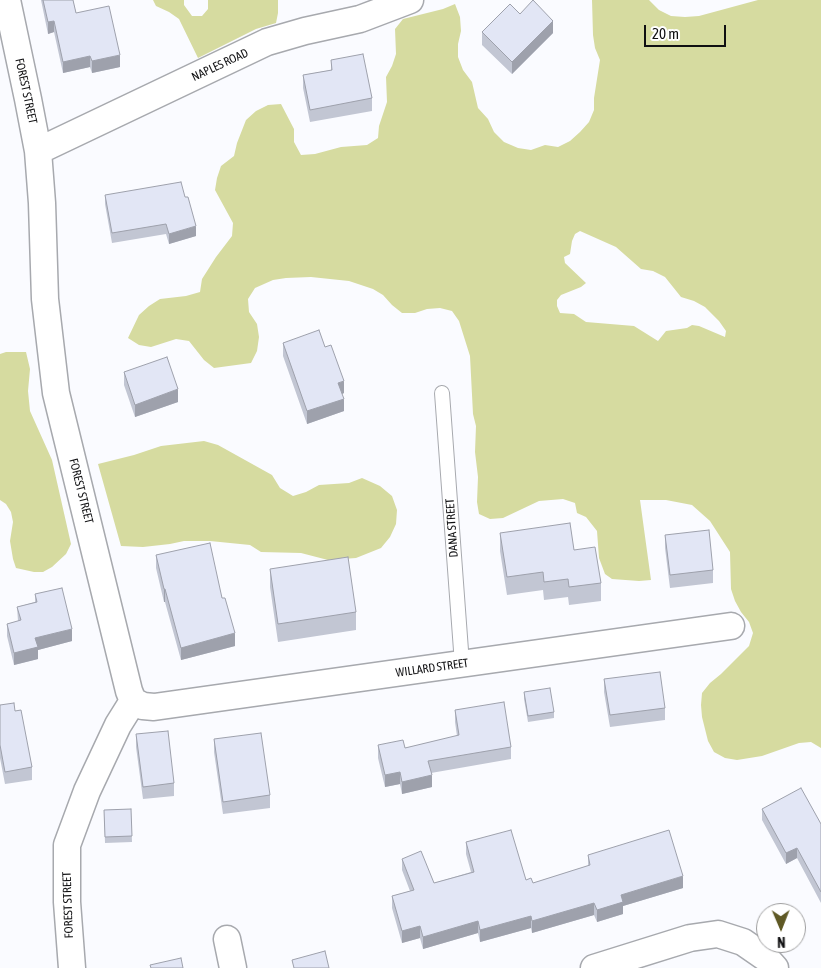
<!DOCTYPE html>
<style>
body{margin:0}
#map{position:relative;width:821px;height:968px;overflow:hidden;background:#fafbff;font-family:"Asap Condensed",sans-serif}
canvas{display:block}
.north{position:absolute;left:756px;top:903px;width:50px;height:50px;box-sizing:border-box;background:#fff;border:1px solid #9f9fa0;border-radius:50%;rotate:179deg;font-size:14px;font-weight:700;line-height:20px;text-align:center;color:#101012}
.north::after{content:'';display:block;margin:auto;width:18px;height:22px;background:#5f5925;clip-path:polygon(50% 0,100% 100%,50% 72%,0 100%)}
.scale{position:absolute;left:644px;top:25px;width:82px;height:22px;box-sizing:border-box;border:2px solid #101012;border-top:0;padding-left:6px;font-size:15px;line-height:18px;white-space:nowrap;color:#101012;-webkit-text-stroke:4px #fff;paint-order:stroke}
</style>
<div id="map">
<canvas width="821" height="968"></canvas>
<div class="north">N</div>
<div class="scale">20 m</div>
</div>
<script>
const ctx = document.querySelector('canvas').getContext('2d');
ctx.lineJoin = 'round';
function paint(path, color) { ctx.fillStyle = color; ctx.fill(path, 'evenodd'); }
const poly = rows => new Path2D(rows.map(r => 'M' + r).join(''));
function strokePath(path, color, width, dash) { ctx.strokeStyle = color; ctx.lineWidth = width; ctx.lineCap = dash ? 'butt' : 'round'; ctx.setLineDash(dash || []); ctx.stroke(path); }
function drawText(font, color, halo, rows, align = 'center') {
  ctx.font = font + ' "Asap Condensed",sans-serif'; ctx.lineWidth = 4; ctx.setLineDash([]); ctx.textBaseline = 'middle'; ctx.strokeStyle = halo; ctx.fillStyle = color; for (const [text, x, y, turn = 0] of rows) {
    ctx.save(); ctx.translate(x, y); ctx.rotate((+turn || 0) * Math.PI / 180); ctx.textAlign = isNaN(turn) ? turn : align; if (halo) ctx.strokeText(text, 0, 0); ctx.fillText(text, 0, 0); ctx.restore();
  }
}
const green = poly([
 [153,0,184,0,184,5,192,16,202,16,208,9,208,0,278,0,278,13,276,23,256,29,198,58,179,19,169,12,156,6],
 [592,0,649,0,659,10,671,16,685,17,699,16,758,0,821,0,821,748,811,742,799,743,762,756,737,760,725,758,714,752,708,741,702,717,701,705,702,693,710,683,721,674,749,646,753,633,749,622,741,612,735,601,731,589,730,552,710,521,692,505,666,500,640,500,651,580,639,581,612,579,605,574,599,558,597,531,586,517,577,513,575,503,563,499,539,501,503,518,490,519,479,514,477,502,478,477,475,452,476,426,473,414,470,356,459,321,452,311,440,308,427,309,415,313,402,313,392,305,383,295,373,289,349,281,311,277,286,278,273,280,255,288,248,299,249,312,257,324,259,337,257,351,251,363,214,368,204,360,189,341,176,339,151,347,139,345,128,338,139,315,149,306,160,299,186,296,200,292,202,279,216,257,232,236,233,223,215,190,217,178,221,166,234,156,237,143,246,120,256,111,268,105,281,104,294,129,294,142,301,155,315,154,341,147,367,145,378,138,379,126,387,102,386,77,392,66,396,54,395,29,403,19,443,9,455,4,460,17,461,31,458,44,458,57,463,70,472,82,478,108,488,119,494,132,504,142,518,148,531,150,545,145,558,147,570,141,580,132,589,122,594,110,594,98,600,60,595,48,593,35],
 [580,231,616,247,641,269,653,271,665,277,681,297,694,301,705,307,719,321,726,331,725,337,699,326,692,325,687,328,666,331,658,341,634,326,586,322,574,314,560,313,557,306,557,300,561,295,581,287,586,283,565,263,564,257,570,254,572,241,575,234],
 [6,352,26,352,30,369,28,391,30,411,52,460,71,544,66,554,52,567,43,572,34,572,16,568,13,559,10,541,13,522,11,512,6,504,0,500,0,354],
 [204,441,218,445,272,475,280,488,293,496,306,492,319,485,349,483,362,478,380,486,392,496,397,510,396,524,390,537,381,548,356,558,328,560,301,553,261,552,250,545,210,541,184,541,170,544,143,547,121,546,98,464,134,455,161,446]
]);
const lane = poly([
 [442,393,462,664]
]);
const street = poly([
 [7,0,28,99,38,151,42,203,45,299,56,393,129,691,133,701],
 [38,151,267,42,305,31,360,19,410,0],
 [133,701,143,706,154,707,731,626],
 [227,939,233,968],
 [72,968,67,902,67,845,87,791,118,725,133,701],
 [594,968,690,938,718,934,743,942,766,958,775,968]
]);
const wall = poly([
 [41,0,73,0,76,13,120,67,92,73,90,67,63,73,54,32,48,34],
 [520,14,553,33,512,74,482,45,482,32],
 [331,60,372,98,372,111,310,122,303,88,303,75,331,70],
 [105,195,196,236,169,244,166,234,112,243,105,204],
 [283,343,325,347,344,393,342,394,344,411,307,424,283,356],
 [124,372,178,402,135,417,124,385],
 [500,533,574,550,601,583,601,601,569,605,568,597,544,600,543,590,507,595,500,551],
 [665,535,713,570,713,583,670,588,665,548],
 [156,555,222,598,235,646,181,660,165,602,164,602,156,568],
 [270,569,356,612,356,630,278,642,270,587],
 [35,594,72,641,38,650,38,659,14,665,7,636,7,624,18,621,17,607,35,602],
 [604,679,665,708,665,720,610,727,604,692],
 [524,692,554,712,554,718,528,722,524,699],
 [0,705,15,711,32,767,32,780,5,784,0,758],
 [455,710,511,747,511,759,431,773,432,787,402,794,400,784,385,787,378,758,378,745,405,748,457,736,455,722],
 [136,734,174,783,174,796,143,799,136,747],
 [214,739,270,795,270,808,223,814,214,752],
 [131,809,132,842,105,843,104,810],
 [762,809,821,824,821,903,797,858,786,864,762,820],
 [466,842,526,880,533,883,588,866,588,855,683,888,623,906,623,914,597,922,594,915,532,933,531,928,480,942,478,933,423,949,420,938,402,943,392,908,392,896,410,891,402,870,402,859,434,883,471,872,466,854]
]);
const shadedWall = poly([
 [54,21,54,32,48,34,48,22],
 [553,21,553,33,512,74,512,62],
 [120,55,120,67,92,73,92,61],
 [90,56,90,67,63,73,63,62],
 [196,226,196,236,169,244,169,234],
 [344,381,344,393,338,396,338,383],
 [178,389,178,402,135,417,135,405],
 [344,399,344,411,307,424,307,411],
 [164,589,165,589,165,602,164,602],
 [72,629,72,641,38,650,38,659,14,665,14,653,35,638],
 [235,633,235,646,181,660,181,648],
 [400,772,400,784,385,787,385,775],
 [432,775,432,787,402,794,402,782],
 [797,848,797,858,786,864,786,853],
 [683,876,683,888,623,906,623,914,597,922,597,910,621,895],
 [594,903,594,915,532,933,532,921],
 [531,916,531,928,480,942,480,930],
 [478,921,478,933,423,949,423,937],
 [420,926,420,938,402,943,402,931]
]);
const building = poly([
 [43,0,73,0,76,13,109,6,120,55,92,61,90,56,63,62,54,21,48,22,43,0],
 [533,0,553,21,512,62,482,32,510,4,520,14,533,0],
 [363,54,372,98,310,110,303,75,332,70,331,60,363,54],
 [181,182,185,197,188,197,196,226,169,234,166,224,112,233,105,195,181,182],
 [319,330,325,347,331,345,344,381,338,383,344,399,307,411,283,343,319,330],
 [167,357,178,389,135,405,124,372,167,357],
 [570,523,574,550,595,547,601,583,569,587,568,579,544,582,543,572,507,577,500,533,570,523],
 [709,530,713,570,670,575,665,535,709,530],
 [210,543,222,598,225,598,235,633,181,648,165,589,164,589,156,555,210,543],
 [348,557,356,612,278,624,270,569,348,557],
 [62,588,72,629,35,638,38,647,14,653,7,624,21,620,17,607,37,602,35,594,62,588],
 [660,672,665,708,610,715,604,679,660,672],
 [550,688,554,712,528,716,524,692,550,688],
 [504,702,511,747,428,761,432,775,402,782,400,772,385,775,378,745,403,740,405,748,459,735,455,710,504,702],
 [14,703,15,711,21,710,32,767,5,772,0,745,0,705,14,703],
 [168,731,174,783,143,787,136,734,168,731],
 [261,733,270,795,223,802,214,739,261,733],
 [801,788,821,824,821,892,797,848,786,853,762,809,801,788],
 [131,809,132,836,105,837,104,810,131,809],
 [511,830,526,880,531,878,533,883,590,865,588,855,669,830,683,876,621,895,623,902,597,910,594,903,532,921,531,916,480,930,478,921,423,937,420,926,402,931,392,896,414,890,402,859,421,851,434,883,474,872,466,842,511,830],
 [325,951,329,968,294,968,292,960,325,951],
 [181,958,183,968,151,968,150,965,181,958]
]);
const streetNames = [
 ["NAPLES ROAD",220,65,-25],
 ["FOREST STREET",26,91,78],
 ["FOREST STREET",81,491,76],
 ["DANA STREET",452,528,-94],
 ["WILLARD STREET",432,668,-8],
 ["FOREST STREET",68,905,-92]
];
paint(green, '#d6dba0');
strokePath(lane, '#a7a9ae', 16);
strokePath(street, '#a7a9ae', 29);
strokePath(lane, '#fff', 14);
strokePath(street, '#fff', 26);
paint(wall, '#c2c6d3');
paint(shadedWall, '#9ea1ac');
paint(building, '#e2e6f5');
strokePath(building, '#9ea1ac', 1);
drawText('12px', '#101012', '#fff', streetNames);
</script>
